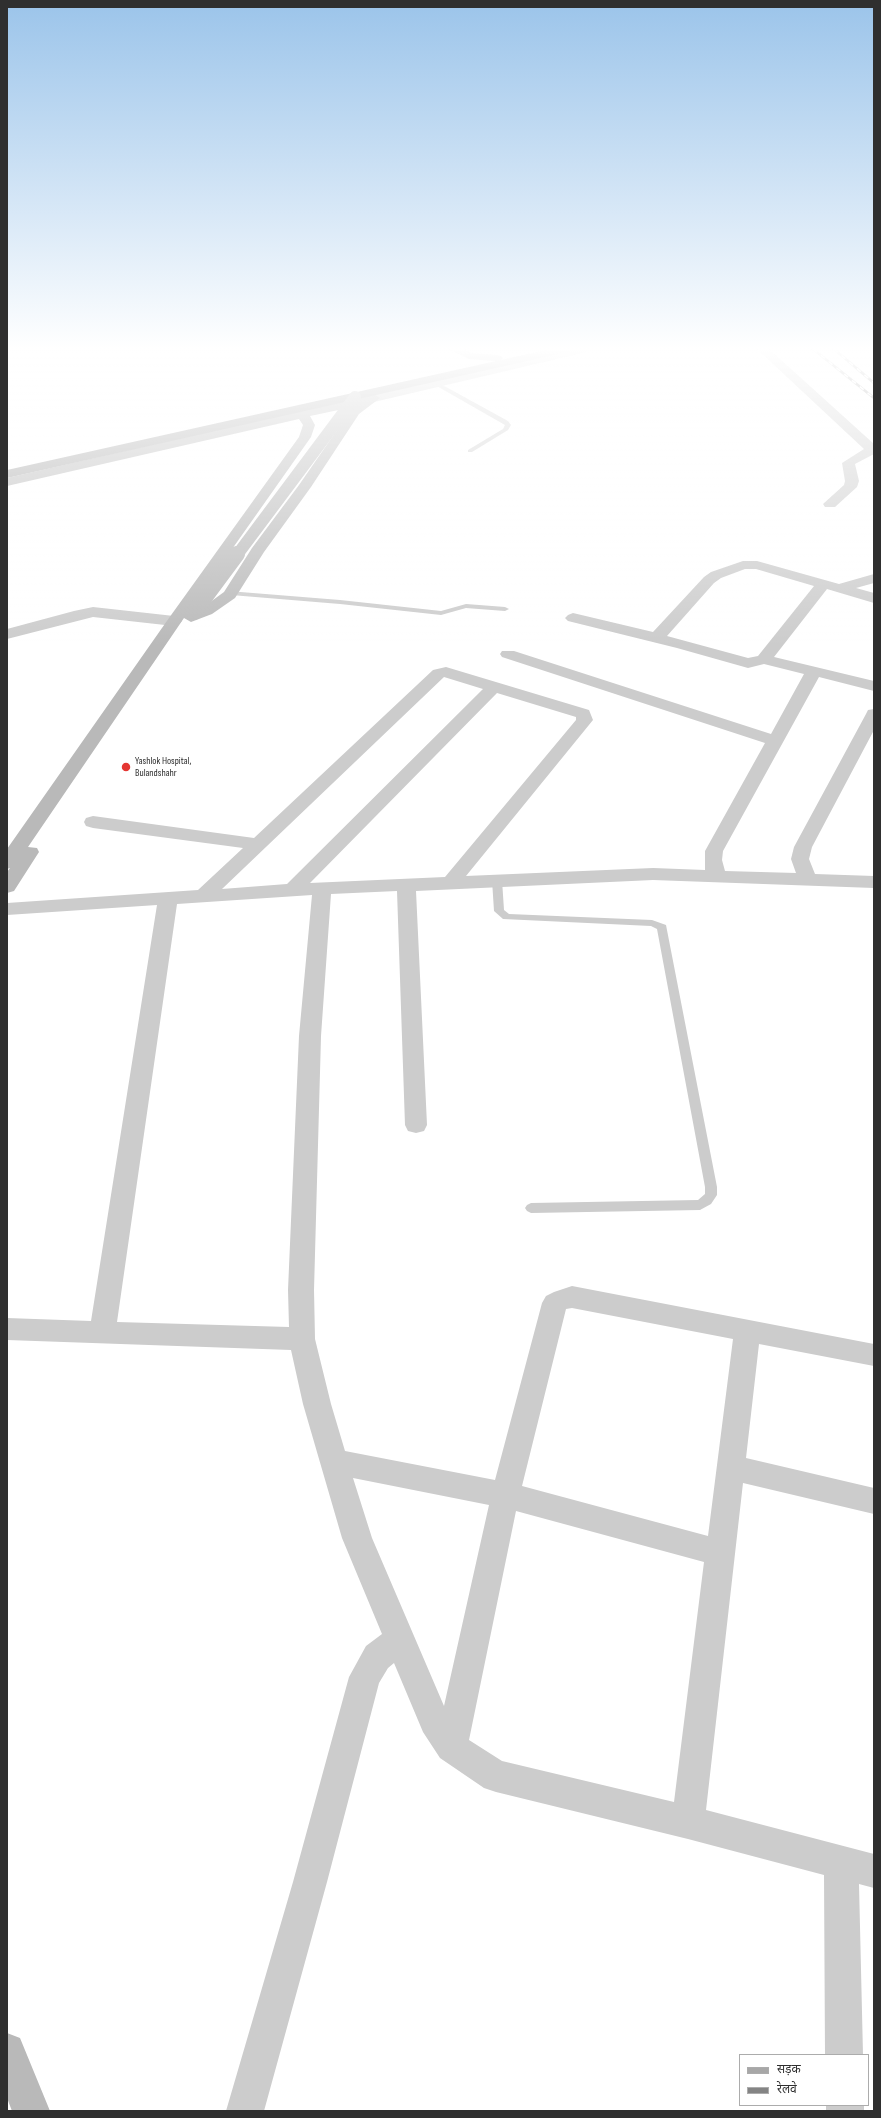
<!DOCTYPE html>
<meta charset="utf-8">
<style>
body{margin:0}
#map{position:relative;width:881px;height:2118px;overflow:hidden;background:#fff;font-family:"Sofia Sans Condensed","Noto Sans Devanagari",sans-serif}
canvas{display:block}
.frame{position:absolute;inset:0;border:8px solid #2f2f2f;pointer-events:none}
.legend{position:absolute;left:739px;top:2054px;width:130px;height:52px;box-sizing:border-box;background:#fff;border:1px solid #acacac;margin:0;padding:5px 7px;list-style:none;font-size:12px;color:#2f2f2f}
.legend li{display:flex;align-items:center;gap:8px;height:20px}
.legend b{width:20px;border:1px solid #acacac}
</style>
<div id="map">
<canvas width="881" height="2118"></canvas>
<div class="frame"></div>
<ul class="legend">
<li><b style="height:5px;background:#a7a7a7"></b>सड़क</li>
<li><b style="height:5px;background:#848484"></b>रेलवे</li>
</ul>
</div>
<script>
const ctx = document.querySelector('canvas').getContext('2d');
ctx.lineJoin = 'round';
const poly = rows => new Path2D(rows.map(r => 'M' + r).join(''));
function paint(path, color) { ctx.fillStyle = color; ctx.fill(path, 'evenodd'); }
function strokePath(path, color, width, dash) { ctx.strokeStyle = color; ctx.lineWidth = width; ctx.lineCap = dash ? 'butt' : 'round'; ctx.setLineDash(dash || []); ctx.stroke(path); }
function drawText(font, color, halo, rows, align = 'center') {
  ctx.font = font + ' "Sofia Sans Condensed",sans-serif'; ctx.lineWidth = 4; ctx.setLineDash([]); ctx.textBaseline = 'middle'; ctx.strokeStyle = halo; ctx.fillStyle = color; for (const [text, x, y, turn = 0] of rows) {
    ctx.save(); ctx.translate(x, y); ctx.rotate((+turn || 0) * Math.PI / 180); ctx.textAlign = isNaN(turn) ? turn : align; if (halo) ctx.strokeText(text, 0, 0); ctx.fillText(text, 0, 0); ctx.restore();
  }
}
const lane = poly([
 [437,382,508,421,511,425,508,430,472,452,468,452,468,450,503,429,505,425,435,385,435,383,437,382],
 [228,591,340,600,441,611,466,604,505,607,509,609,505,611,466,608,441,615,340,604,231,595,228,595,228,591],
 [497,877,502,880,504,910,509,914,652,920,666,925,717,1187,717,1195,711,1204,700,1210,531,1213,527,1211,525,1208,527,1205,531,1203,698,1200,705,1194,705,1187,657,929,651,926,503,919,494,911,492,880,497,877]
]);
const street = poly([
 [570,349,592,349,587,352,374,402,368,398,374,394,570,349],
 [757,349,769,349,874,444,874,454,855,464,859,481,857,487,835,507,825,507,823,504,844,485,845,481,842,463,864,449,757,349],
 [743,561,757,561,839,584,874,574,874,583,856,588,874,593,874,603,827,589,774,657,874,681,874,691,819,677,723,851,722,860,725,871,796,873,791,859,794,847,866,714,868,710,874,709,874,730,812,847,809,859,815,874,874,876,874,888,653,880,416,891,427,1125,424,1131,416,1133,408,1131,405,1125,397,891,331,894,321,1036,314,1290,315,1339,331,1404,345,1451,495,1480,542,1303,546,1296,554,1292,572,1286,874,1344,874,1366,759,1344,746,1458,874,1488,874,1514,743,1483,706,1810,874,1854,874,1888,859,1884,863,2055,825,2055,824,1875,688,1839,496,1792,484,1788,440,1758,423,1732,394,1663,388,1668,379,1683,327,1882,264,2111,226,2111,293,1882,349,1677,366,1646,382,1634,342,1538,303,1404,291,1350,7,1340,7,1318,91,1321,157,905,7,915,7,903,198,890,243,848,93,828,86,826,84,822,86,818,93,816,254,838,433,670,446,667,589,710,593,720,466,876,653,868,705,870,705,851,765,743,502,657,500,654,502,651,514,651,771,734,804,674,764,664,748,668,677,648,568,621,565,618,568,615,573,613,653,632,704,577,711,572,743,561],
 [745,569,756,569,814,586,758,656,748,658,667,636,714,583,721,578,745,569],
 [444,677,483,689,287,884,222,889,444,677],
 [497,693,576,717,576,720,445,877,310,883,497,693],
 [312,895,299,1036,288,1290,289,1327,117,1322,177,904,312,895],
 [572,1308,733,1339,708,1536,522,1486,566,1309,572,1308],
 [353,1478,489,1505,444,1706,372,1538,353,1478],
 [516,1511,704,1562,674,1802,502,1761,469,1740,516,1511],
 [93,607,174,616,179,618,182,621,179,624,174,626,93,617,7,639,7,629,74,611,93,607],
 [826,2105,864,2105,864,2111,826,2111,826,2105]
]);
const secondary = poly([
 [374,394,380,398,359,414,311,487,264,552,235,598,212,614,191,622,184,618,28,847,37,848,39,852,14,891,7,893,7,872,10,868,7,869,7,849,169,618,299,437,303,425,299,419,7,486,7,478,374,394],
 [353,407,299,485,252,548,224,592,202,608,187,613,311,437,315,425,310,416,353,407],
 [7,2033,20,2038,50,2111,12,2111,7,2098,7,2033]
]);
const primary = poly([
 [448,349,464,349,471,353,497,355,501,356,503,358,501,360,550,349,572,349,567,352,7,478,7,470,496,361,469,359,448,349]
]);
const rail = poly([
 [813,349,874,398],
 [834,349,874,383]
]);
const secondaryBridgeFar1 = poly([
 [237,555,355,397]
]);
const secondaryBridge = poly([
 [194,612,237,554]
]);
const markers = [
 [126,767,5,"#e43632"]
];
const farPoinames = [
 ["Yashlok Hospital,",135,761],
 ["Bulandshahr",135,773]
];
paint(lane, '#ccc');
paint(street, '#ccc');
paint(secondary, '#b9b9b9');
paint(primary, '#a7a7a7');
strokePath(rail, '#848484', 2.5);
strokePath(rail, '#fff', 1.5, [5]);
strokePath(secondaryBridgeFar1, '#b9b9b9', 12);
strokePath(secondaryBridge, '#b9b9b9', 16);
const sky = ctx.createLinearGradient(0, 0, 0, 646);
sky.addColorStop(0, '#9bc4ea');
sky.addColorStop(0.54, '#fff');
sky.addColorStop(1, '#ffffff00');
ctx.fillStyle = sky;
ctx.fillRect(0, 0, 881, 646);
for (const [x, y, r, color] of markers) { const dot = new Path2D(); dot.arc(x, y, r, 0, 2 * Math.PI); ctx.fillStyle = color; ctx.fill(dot); strokePath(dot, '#fff', 1.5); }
drawText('10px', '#2f2f2f', '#fff', farPoinames, 'left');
</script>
